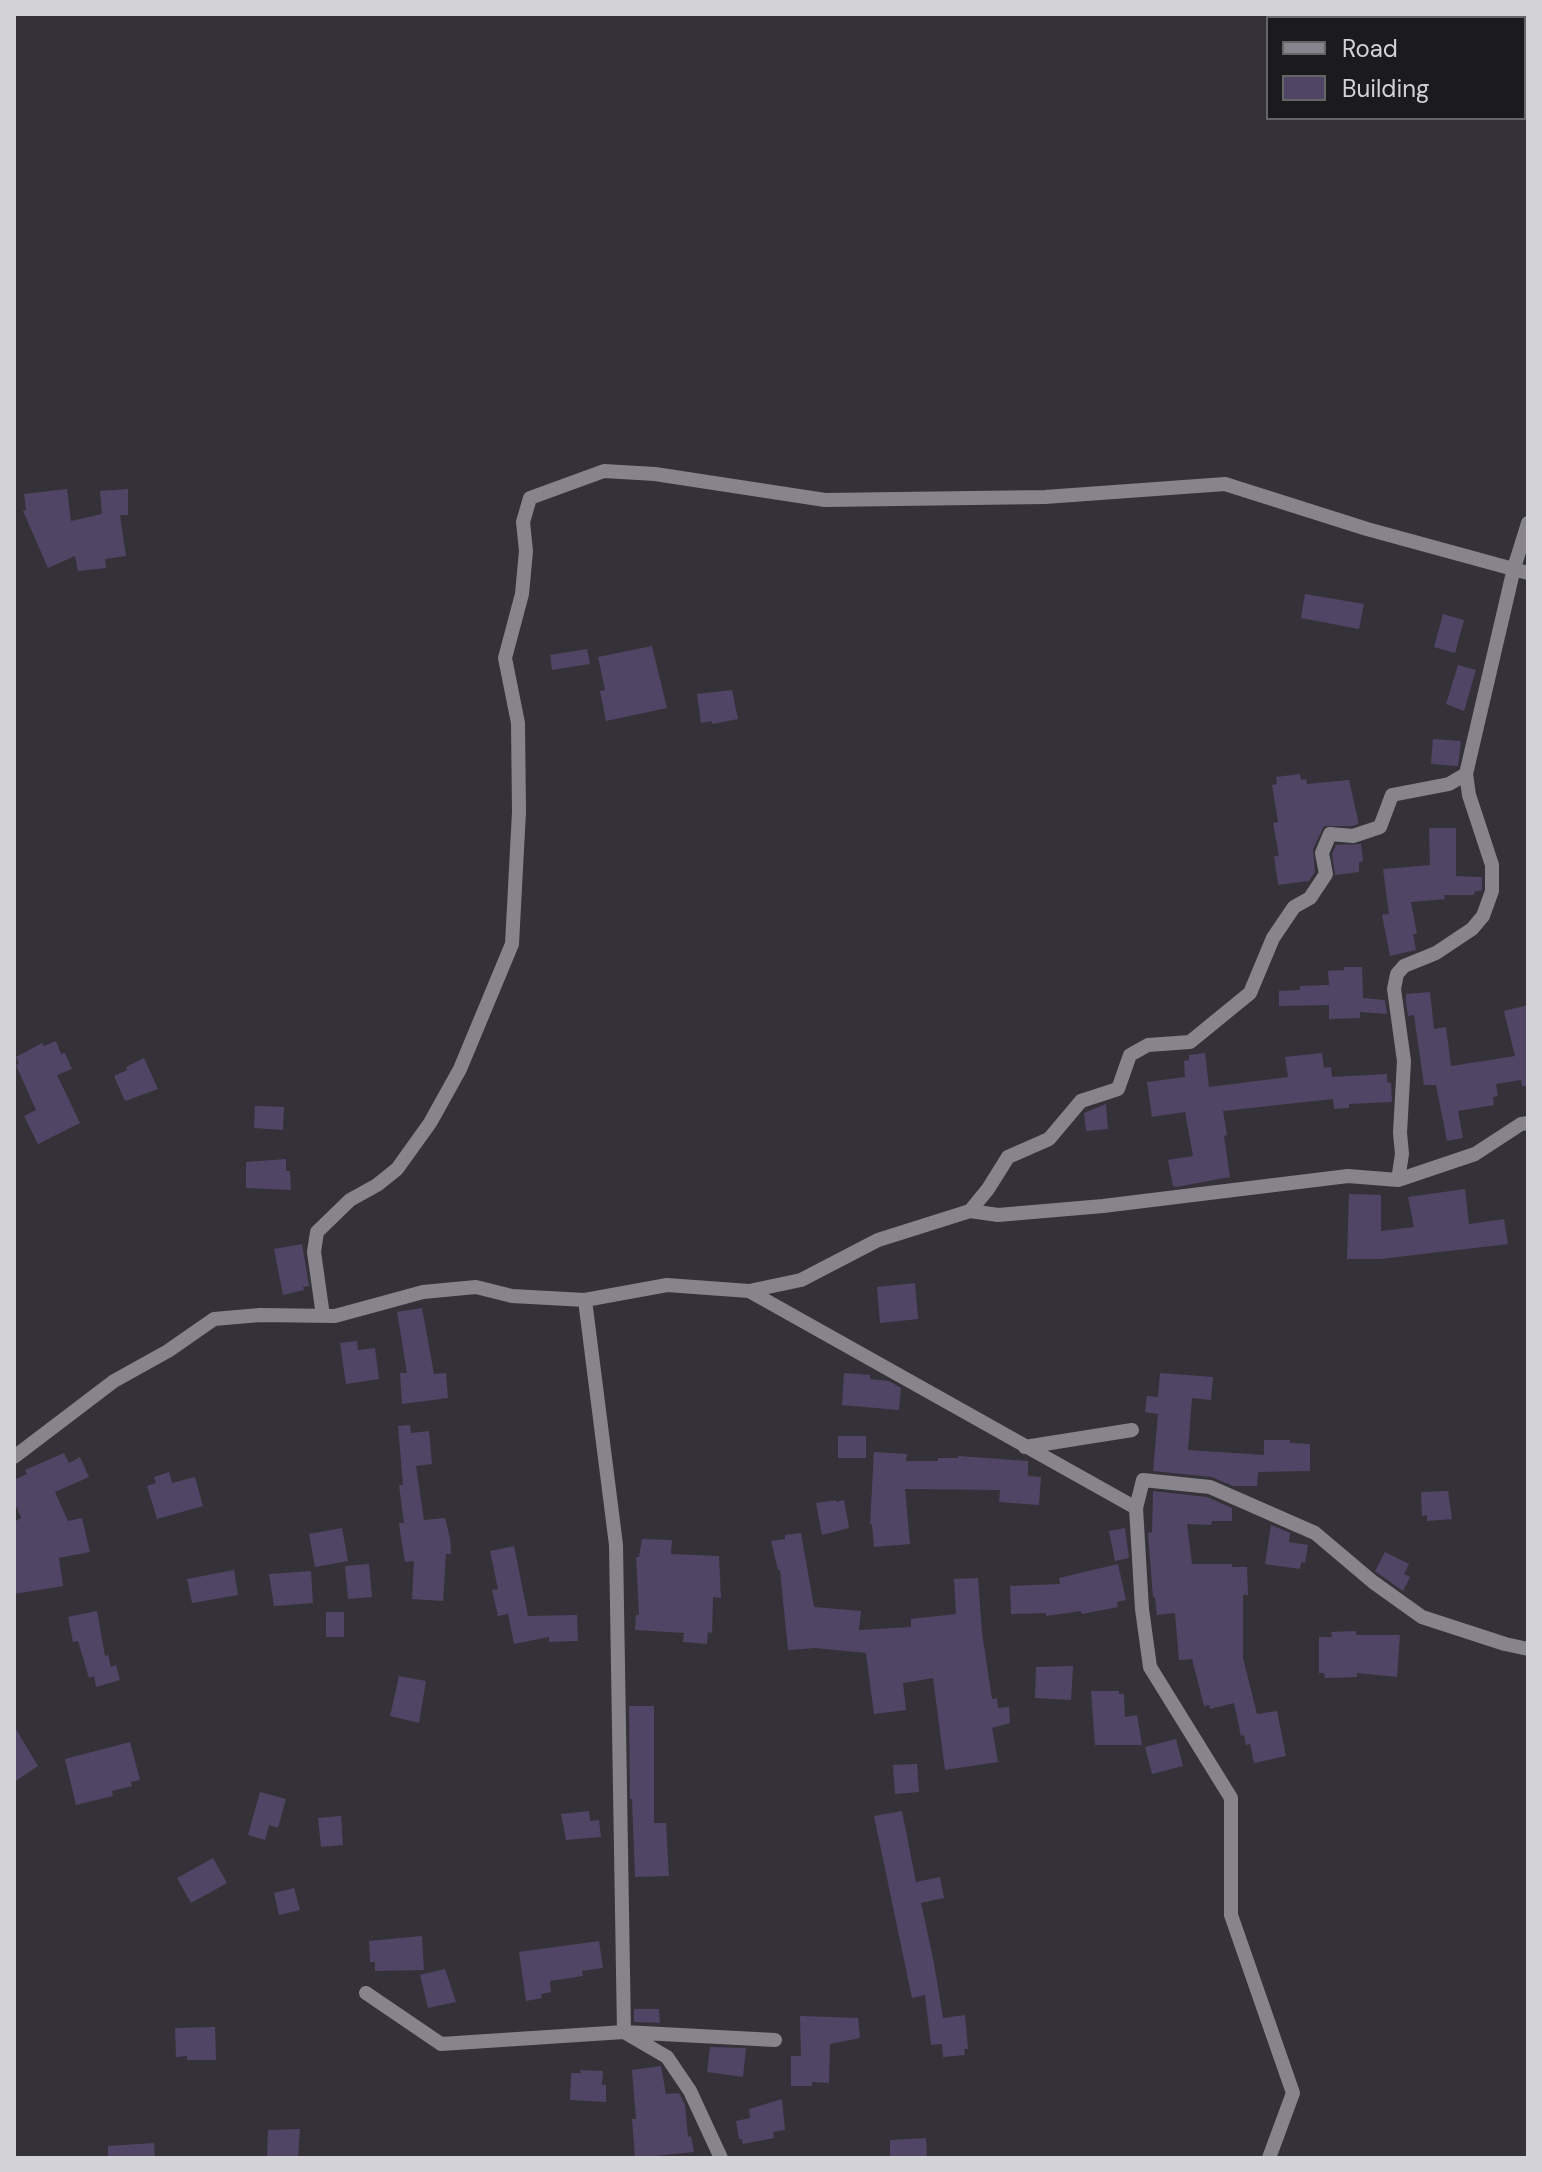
<!DOCTYPE html>
<style>
body{margin:0}
#map{position:relative;width:1542px;height:2172px;overflow:hidden;background:#343238;font-family:"DM Sans",sans-serif}
canvas{display:block}
.frame{position:absolute;inset:0;border:16px solid #d3d2d6;pointer-events:none}
.legend{position:absolute;left:1266px;top:16px;width:260px;height:104px;box-sizing:border-box;background:#1b1a1d;border:2px solid #656467;margin:0;padding:10px 14px;list-style:none;font-size:24px;color:#d3d2d6}
.legend li{display:flex;align-items:center;gap:16px;height:40px}
.legend b{width:40px;border:2px solid #656467}
</style>
<div id="map">
<canvas width="1542" height="2172"></canvas>
<div class="frame"></div>
<ul class="legend">
<li><b style="height:10px;background:#87858b"></b>Road</li>
<li><b style="height:22px;background:#514565"></b>Building</li>
</ul>
</div>
<script>
const ctx = document.querySelector('canvas').getContext('2d');
ctx.lineJoin = 'round';
function paint(path, color) { ctx.fillStyle = color; ctx.fill(path, 'evenodd'); }
const poly = rows => new Path2D(rows.map(r => 'M' + r).join(''));
function strokePath(path, color, width, dash) { ctx.strokeStyle = color; ctx.lineWidth = width; ctx.lineCap = dash ? 'butt' : 'round'; ctx.setLineDash(dash || []); ctx.stroke(path); }
const building = poly([
 [67,489,71,521,102,514,100,491,128,489,128,515,120,515,126,556,105,559,106,568,78,571,75,556,48,568,23,511,26,510,24,494],
 [1305,594,1364,604,1359,629,1301,618],
 [1443,614,1464,620,1455,653,1434,647],
 [652,646,667,708,606,721,600,691,605,690,598,657],
 [587,649,590,664,552,670,550,655],
 [1458,665,1476,670,1464,711,1446,704],
 [732,690,738,719,712,724,712,721,701,723,697,694],
 [1433,739,1461,741,1458,766,1431,764],
 [1300,774,1301,780,1306,779,1307,784,1349,780,1358,820,1358,824,1352,826,1324,826,1313,849,1315,872,1309,881,1278,885,1274,856,1279,856,1273,823,1278,822,1272,785,1277,784,1276,777],
 [1429,828,1456,828,1456,876,1482,877,1482,890,1474,892,1474,895,1444,895,1445,899,1411,902,1417,934,1413,934,1416,950,1390,956,1382,915,1389,914,1383,869,1430,865],
 [1361,844,1363,861,1359,862,1359,872,1335,875,1332,854,1336,845],
 [1344,967,1362,967,1363,998,1385,1000,1387,1014,1360,1012,1360,1018,1329,1019,1329,1005,1279,1006,1279,991,1300,990,1300,986,1329,985,1328,971,1344,970],
 [1430,992,1434,1029,1446,1027,1451,1066,1515,1056,1504,1011,1528,1005,1528,1086,1522,1086,1521,1080,1496,1084,1498,1096,1493,1097,1494,1105,1458,1111,1463,1138,1447,1141,1436,1085,1424,1085,1414,1015,1408,1016,1406,1002,1406,994],
 [56,1041,61,1054,65,1053,72,1069,57,1075,80,1123,38,1144,24,1116,36,1110,16,1065,19,1064,16,1057,42,1043,44,1046],
 [1205,1053,1209,1087,1288,1077,1285,1057,1322,1053,1324,1068,1331,1067,1332,1077,1387,1074,1387,1082,1391,1083,1392,1102,1349,1104,1349,1108,1334,1109,1333,1099,1223,1111,1227,1135,1224,1136,1230,1177,1176,1187,1173,1186,1168,1160,1193,1156,1185,1112,1152,1117,1147,1082,1185,1077,1184,1061,1189,1060,1189,1055],
 [144,1058,158,1089,125,1101,114,1076,127,1070,126,1067],
 [1106,1104,1108,1129,1086,1131,1084,1113],
 [255,1106,284,1107,283,1130,254,1128],
 [286,1159,286,1171,290,1171,291,1190,246,1188,246,1162],
 [1465,1189,1469,1224,1504,1219,1508,1244,1380,1259,1347,1259,1349,1194,1381,1195,1381,1231,1414,1227,1408,1197],
 [302,1244,309,1286,303,1287,304,1290,283,1295,274,1249],
 [915,1283,918,1319,880,1323,877,1287],
 [422,1308,434,1374,446,1373,448,1398,402,1404,400,1373,407,1373,397,1312],
 [357,1341,358,1350,375,1348,379,1379,346,1384,340,1343],
 [844,1373,870,1375,870,1379,889,1381,901,1388,899,1410,842,1405],
 [1160,1373,1213,1377,1211,1400,1192,1398,1188,1450,1264,1455,1264,1440,1290,1440,1290,1443,1310,1444,1310,1471,1258,1472,1257,1486,1233,1486,1212,1477,1153,1471,1158,1414,1145,1412,1147,1396,1158,1397],
 [410,1425,411,1433,429,1431,432,1464,416,1466,424,1520,445,1518,450,1538,451,1554,446,1554,443,1601,412,1599,414,1561,405,1562,401,1538,399,1523,404,1523,399,1485,403,1485,398,1426],
 [838,1436,866,1436,866,1458,838,1458],
 [874,1452,907,1454,906,1461,938,1461,938,1458,958,1458,958,1456,1028,1461,1028,1476,1041,1477,1039,1505,999,1502,1000,1490,905,1489,910,1544,874,1547,872,1524,870,1525],
 [64,1453,69,1463,80,1457,89,1477,55,1492,68,1521,82,1518,90,1552,59,1558,63,1586,14,1594,14,1522,21,1518,14,1501,14,1480,27,1474,25,1470],
 [169,1472,172,1483,195,1477,203,1506,157,1519,147,1486,156,1483,154,1477],
 [1153,1491,1207,1497,1232,1508,1232,1521,1212,1521,1211,1525,1187,1524,1192,1564,1232,1564,1232,1567,1247,1567,1248,1595,1243,1595,1243,1658,1257,1714,1277,1711,1286,1756,1254,1763,1250,1744,1246,1745,1244,1735,1241,1736,1234,1703,1210,1709,1209,1705,1204,1706,1192,1659,1179,1660,1175,1613,1157,1615,1155,1597,1153,1597,1148,1533,1152,1532],
 [1448,1491,1452,1519,1427,1521,1427,1515,1422,1516,1421,1492],
 [836,1500,836,1502,844,1500,849,1528,822,1535,816,1503],
 [1271,1525,1290,1533,1289,1542,1308,1545,1305,1563,1301,1562,1300,1569,1265,1564],
 [342,1528,348,1561,315,1567,309,1534],
 [1125,1528,1129,1558,1115,1561,1109,1531],
 [801,1533,814,1607,861,1611,859,1630,911,1627,911,1619,956,1614,954,1579,978,1578,982,1633,992,1699,997,1698,998,1708,1009,1707,1010,1723,992,1728,998,1762,945,1770,933,1678,903,1683,906,1710,874,1714,866,1653,815,1648,788,1650,780,1570,778,1570,771,1541,785,1539,785,1535],
 [642,1539,672,1540,671,1554,719,1556,721,1598,713,1597,712,1633,708,1632,707,1644,683,1642,684,1633,635,1630,636,1615,639,1615,636,1557,639,1557],
 [514,1546,528,1616,577,1615,578,1641,549,1642,549,1637,514,1644,508,1614,498,1616,492,1590,498,1589,490,1551],
 [1385,1552,1409,1564,1404,1574,1410,1577,1403,1591,1375,1571],
 [369,1564,372,1597,348,1599,345,1566],
 [1118,1564,1126,1600,1117,1602,1118,1607,1082,1614,1081,1611,1046,1616,1046,1613,1011,1614,1010,1586,1060,1584,1059,1578],
 [234,1570,238,1595,192,1603,187,1579],
 [311,1571,313,1603,274,1606,269,1574],
 [97,1611,105,1656,108,1655,111,1667,116,1665,120,1680,96,1687,94,1676,89,1678,78,1641,73,1642,68,1617],
 [326,1612,344,1612,344,1637,326,1637],
 [1356,1631,1356,1635,1400,1635,1397,1677,1357,1673,1357,1677,1325,1678,1324,1673,1319,1673,1319,1637,1332,1637,1331,1632],
 [1073,1666,1071,1700,1035,1698,1036,1667],
 [399,1676,426,1681,419,1723,390,1716],
 [1091,1691,1119,1691,1119,1694,1124,1694,1125,1717,1137,1715,1142,1745,1095,1745],
 [629,1706,654,1706,654,1823,666,1823,669,1876,635,1877,632,1799,630,1799],
 [14,1726,38,1766,14,1782],
 [1176,1739,1183,1766,1152,1774,1145,1747],
 [130,1742,140,1780,131,1782,132,1786,112,1791,113,1796,76,1805,65,1759],
 [917,1764,919,1792,895,1794,893,1765],
 [260,1792,286,1799,278,1828,269,1825,265,1840,248,1835],
 [589,1811,590,1821,599,1820,601,1837,566,1840,561,1814],
 [902,1811,916,1882,940,1877,944,1898,921,1903,933,1958,943,2018,965,2015,968,2049,964,2049,965,2055,943,2057,942,2044,931,2045,925,1995,912,1998,874,1816],
 [341,1816,343,1845,321,1847,318,1818],
 [213,1858,227,1883,191,1903,177,1878],
 [294,1888,300,1910,279,1915,274,1893],
 [422,1936,424,1970,375,1971,375,1962,370,1962,369,1941],
 [599,1941,603,1968,582,1971,583,1976,550,1981,551,1992,541,1994,542,1998,526,2001,519,1952],
 [445,1969,456,2002,428,2008,420,1975],
 [634,2009,659,2009,660,2023,634,2022],
 [800,2016,858,2018,860,2038,830,2044,829,2083,812,2082,812,2086,791,2086,791,2056,801,2056],
 [215,2027,216,2060,187,2060,187,2056,176,2057,175,2028],
 [710,2047,746,2048,743,2077,707,2072],
 [661,2066,666,2094,679,2093,685,2105,688,2137,691,2136,694,2152,635,2158,632,2119,636,2119,632,2070],
 [580,2070,603,2071,602,2085,606,2085,606,2102,570,2100,571,2073,581,2073],
 [782,2099,785,2130,773,2132,774,2138,743,2144,742,2139,739,2139,736,2121,750,2118,749,2109],
 [300,2129,298,2158,267,2158,268,2130],
 [926,2138,927,2158,890,2158,890,2140],
 [154,2143,155,2158,108,2158,108,2146]
]);
const minor = poly([
 [1398,1180,1402,1154,1400,1133,1404,1061,1394,989,1397,974,1404,966,1436,953,1472,929,1483,916,1492,891,1492,865,1469,795,1466,774],
 [970,1211,998,1215,1103,1206,1348,1176,1398,1180,1475,1154,1521,1124,1528,1123],
 [749,1291,1136,1508,1142,1609,1150,1667,1231,1798,1231,1915,1293,2093,1269,2158],
 [585,1300,616,1545,624,2032,667,2057,690,2091,721,2158],
 [323,1316,314,1252,317,1232,350,1200,377,1185,397,1169,430,1123,460,1069,512,944,519,812,518,723,505,658,522,594,526,551,523,522,530,498,604,471,655,474,825,500,1045,497,1225,484,1367,529,1528,573],
 [1025,1447,1132,1430],
 [14,1457,114,1381,168,1351,214,1319,260,1315,335,1316,423,1292,476,1287,512,1296,585,1300,667,1285,749,1291,801,1280,878,1240,970,1211,988,1189,1008,1157,1049,1139,1081,1101,1118,1089,1130,1055,1148,1045,1190,1042,1250,993,1273,938,1294,907,1310,898,1326,874,1322,853,1330,834,1353,836,1380,827,1392,795,1449,784,1466,774,1514,568,1528,523],
 [1136,1508,1143,1480,1210,1487,1315,1533,1373,1582,1422,1617,1505,1644,1528,1649],
 [366,1993,441,2044,624,2032,775,2040]
]);
paint(building, '#514565');
strokePath(minor, '#87858b', 14);
</script>
